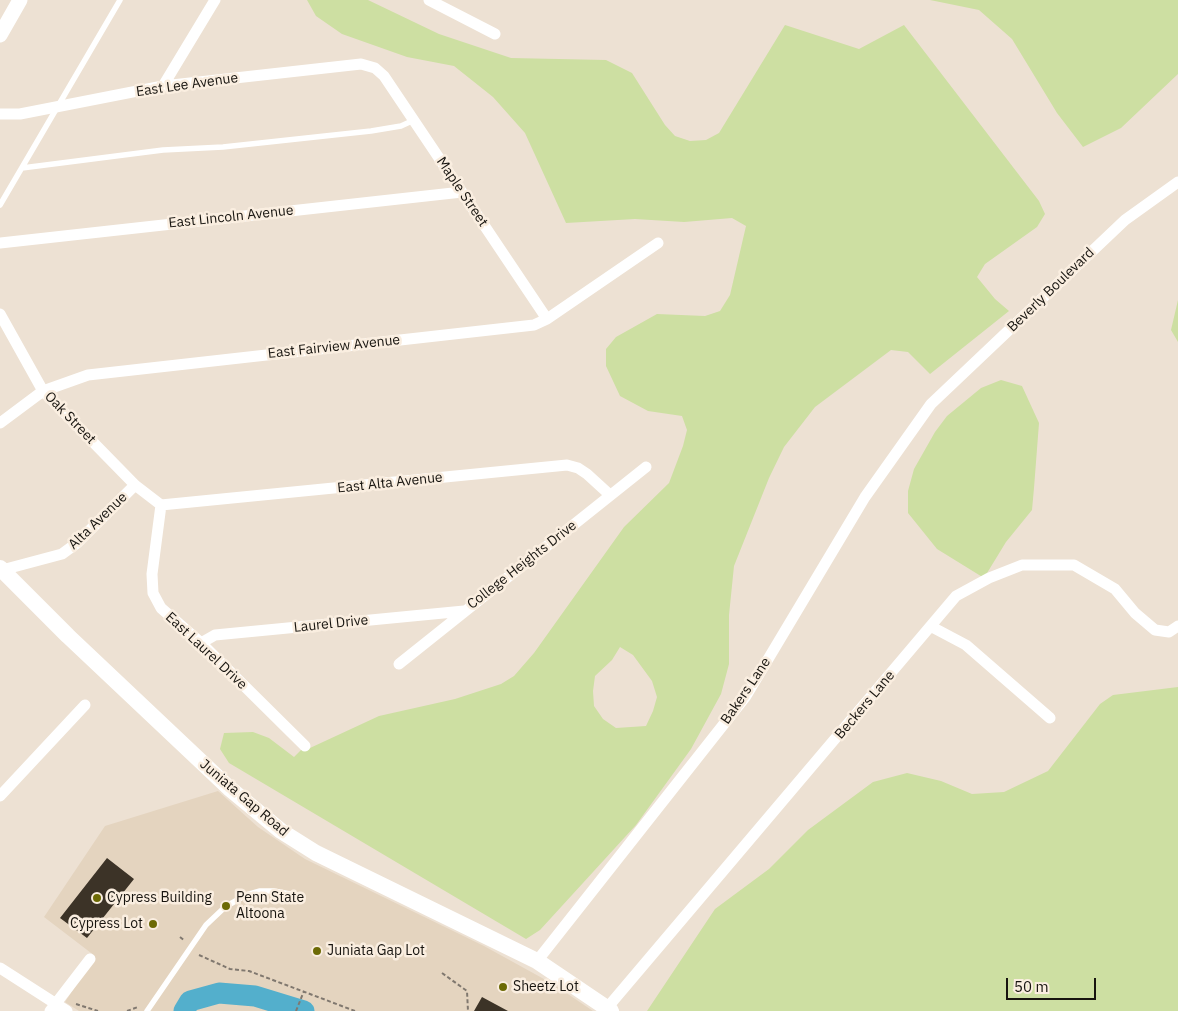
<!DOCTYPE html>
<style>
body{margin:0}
#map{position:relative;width:1178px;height:1011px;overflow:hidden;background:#ede1d3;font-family:"IBM Plex Sans",sans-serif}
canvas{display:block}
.scale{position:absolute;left:1006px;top:978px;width:90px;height:22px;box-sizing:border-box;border:2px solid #17140f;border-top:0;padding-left:6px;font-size:15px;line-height:18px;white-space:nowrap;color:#17140f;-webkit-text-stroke:4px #faeee0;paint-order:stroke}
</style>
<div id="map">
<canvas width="1178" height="1011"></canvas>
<div class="scale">50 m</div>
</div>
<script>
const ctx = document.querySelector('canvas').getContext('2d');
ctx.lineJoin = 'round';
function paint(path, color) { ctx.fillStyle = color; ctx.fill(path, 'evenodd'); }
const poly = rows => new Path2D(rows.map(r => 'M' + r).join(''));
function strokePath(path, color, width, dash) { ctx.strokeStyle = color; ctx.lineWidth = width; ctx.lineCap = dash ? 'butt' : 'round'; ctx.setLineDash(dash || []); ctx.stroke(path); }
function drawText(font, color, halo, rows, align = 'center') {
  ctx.font = font + ' "IBM Plex Sans",sans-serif'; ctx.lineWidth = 5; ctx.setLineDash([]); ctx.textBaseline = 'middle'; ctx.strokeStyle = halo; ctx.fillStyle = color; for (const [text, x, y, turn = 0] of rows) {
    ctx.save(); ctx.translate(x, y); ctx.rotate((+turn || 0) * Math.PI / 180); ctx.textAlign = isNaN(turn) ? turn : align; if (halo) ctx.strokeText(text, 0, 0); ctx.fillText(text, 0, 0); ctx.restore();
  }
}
const built = poly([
 [218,791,258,827,305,859,484,946,553,984,593,1011,79,1011,65,1002,95,956,44,917,105,826]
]);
const green = poly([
 [307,0,368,0,439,34,511,58,606,60,632,73,665,125,675,136,690,141,706,140,719,133,785,25,859,49,904,25,1039,201,1045,214,1037,227,985,264,977,277,995,299,1009,311,930,374,908,352,891,350,815,407,784,447,769,478,734,566,729,615,729,664,721,694,691,749,636,825,540,930,526,939,229,763,220,749,224,733,253,732,269,738,294,757,305,746,310,748,379,716,455,699,501,684,514,676,534,653,624,527,669,483,683,446,687,430,682,416,648,411,620,396,606,366,606,349,616,337,657,314,705,316,720,311,730,295,746,226,732,218,684,222,635,219,566,223,525,133,493,97,454,66,407,57,342,34,316,16],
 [620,647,633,655,652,681,657,697,653,711,646,726,616,728,603,719,594,706,593,691,595,676,612,660],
 [930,0,1178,0,1178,74,1121,128,1083,147,1057,113,1012,39,979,10],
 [1178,300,1178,342,1171,330],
 [1001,380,1022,386,1039,423,1034,488,1032,510,1006,542,984,578,937,549,908,513,908,491,914,469,935,432,947,416,981,388],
 [1178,687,1178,1011,647,1011,715,909,769,869,808,830,873,782,907,773,941,781,972,794,1004,792,1048,771,1100,704,1113,695]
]);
const river = poly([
 [184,1011,190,1001,219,993,255,996,304,1011]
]);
const building = poly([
 [107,858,134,879,87,938,60,918],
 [482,997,508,1011,474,1011]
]);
const path = poly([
 [129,896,136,902],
 [180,937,185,941],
 [199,955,230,969,249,971,355,1011],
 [442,973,467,991,468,1011],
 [76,1004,98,1011],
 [127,1011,138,1007],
 [296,1011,304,991]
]);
const service = poly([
 [22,168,163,150,223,147,371,131,401,126,414,120],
 [0,205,120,0],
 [147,1011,206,925,225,907,246,895,260,891,274,891,290,894]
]);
const minor = poly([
 [429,0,495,34],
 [163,86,215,0],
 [0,114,20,114,163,86,361,64,375,68,384,76,547,319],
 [0,243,462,192],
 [0,314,43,391,135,485,161,505],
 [0,423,43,391,88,375,534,325,547,319,658,243],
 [161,505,567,465,578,468,587,474,610,495],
 [161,505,152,574,153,593,161,608,201,643,305,746],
 [2,570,62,554,77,543,135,485],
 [932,627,966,645,1050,718],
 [201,643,215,635,464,611],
 [399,664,646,467],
 [0,796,85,705],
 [537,961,746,696,865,497,931,404,1125,220,1178,182],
 [0,968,67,1011],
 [607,1008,956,596,989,578,1022,565,1074,565,1115,589,1135,613,1155,630,1169,632,1178,626],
 [50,1011,90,959]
]);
const tertiary = poly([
 [0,35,20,0]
]);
const secondary = poly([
 [0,568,68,636,229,788,281,831,316,853,537,961,611,1011]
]);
const markers = [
 [97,898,5,"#6c6a05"],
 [226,906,5,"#6c6a05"],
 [153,924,5,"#6c6a05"],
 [317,951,5,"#6c6a05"],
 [503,987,5,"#6c6a05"]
];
const streetNames = [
 ["East Lee Avenue",187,85,-8],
 ["Maple Street",462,192,56],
 ["East Lincoln Avenue",231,217,-6],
 ["Beverly Boulevard",1051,290,-44],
 ["East Fairview Avenue",334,347,-6],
 ["Oak Street",70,418,46],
 ["East Alta Avenue",390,483,-6],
 ["Alta Avenue",98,521,-44],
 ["College Heights Drive",522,565,-38],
 ["Laurel Drive",331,624,-6],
 ["East Laurel Drive",206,651,43],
 ["Bakers Lane",746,691,-56],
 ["Beckers Lane",865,705,-50],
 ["Juniata Gap Road",244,798,40]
];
const poiNames = [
 ["Cypress Building",107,898],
 ["Penn State",236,898],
 ["Altoona",236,914],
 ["Cypress Lot",143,924,"right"],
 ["Juniata Gap Lot",327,951],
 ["Sheetz Lot",513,987]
];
paint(built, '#e4d4bf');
paint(green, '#cddfa2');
strokePath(river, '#53afcc', 21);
paint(building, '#3c3327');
strokePath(path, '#80786f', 2, [4, 2.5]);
strokePath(service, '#fff', 5.5);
strokePath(minor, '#fff', 11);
strokePath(tertiary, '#fff', 15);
strokePath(secondary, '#fff', 16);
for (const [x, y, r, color] of markers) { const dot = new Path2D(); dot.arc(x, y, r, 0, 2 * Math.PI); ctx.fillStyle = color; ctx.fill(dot); strokePath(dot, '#faeee0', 2); }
drawText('14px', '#17140f', '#faeee0', streetNames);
drawText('14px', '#17140f', '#faeee0', poiNames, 'left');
</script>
